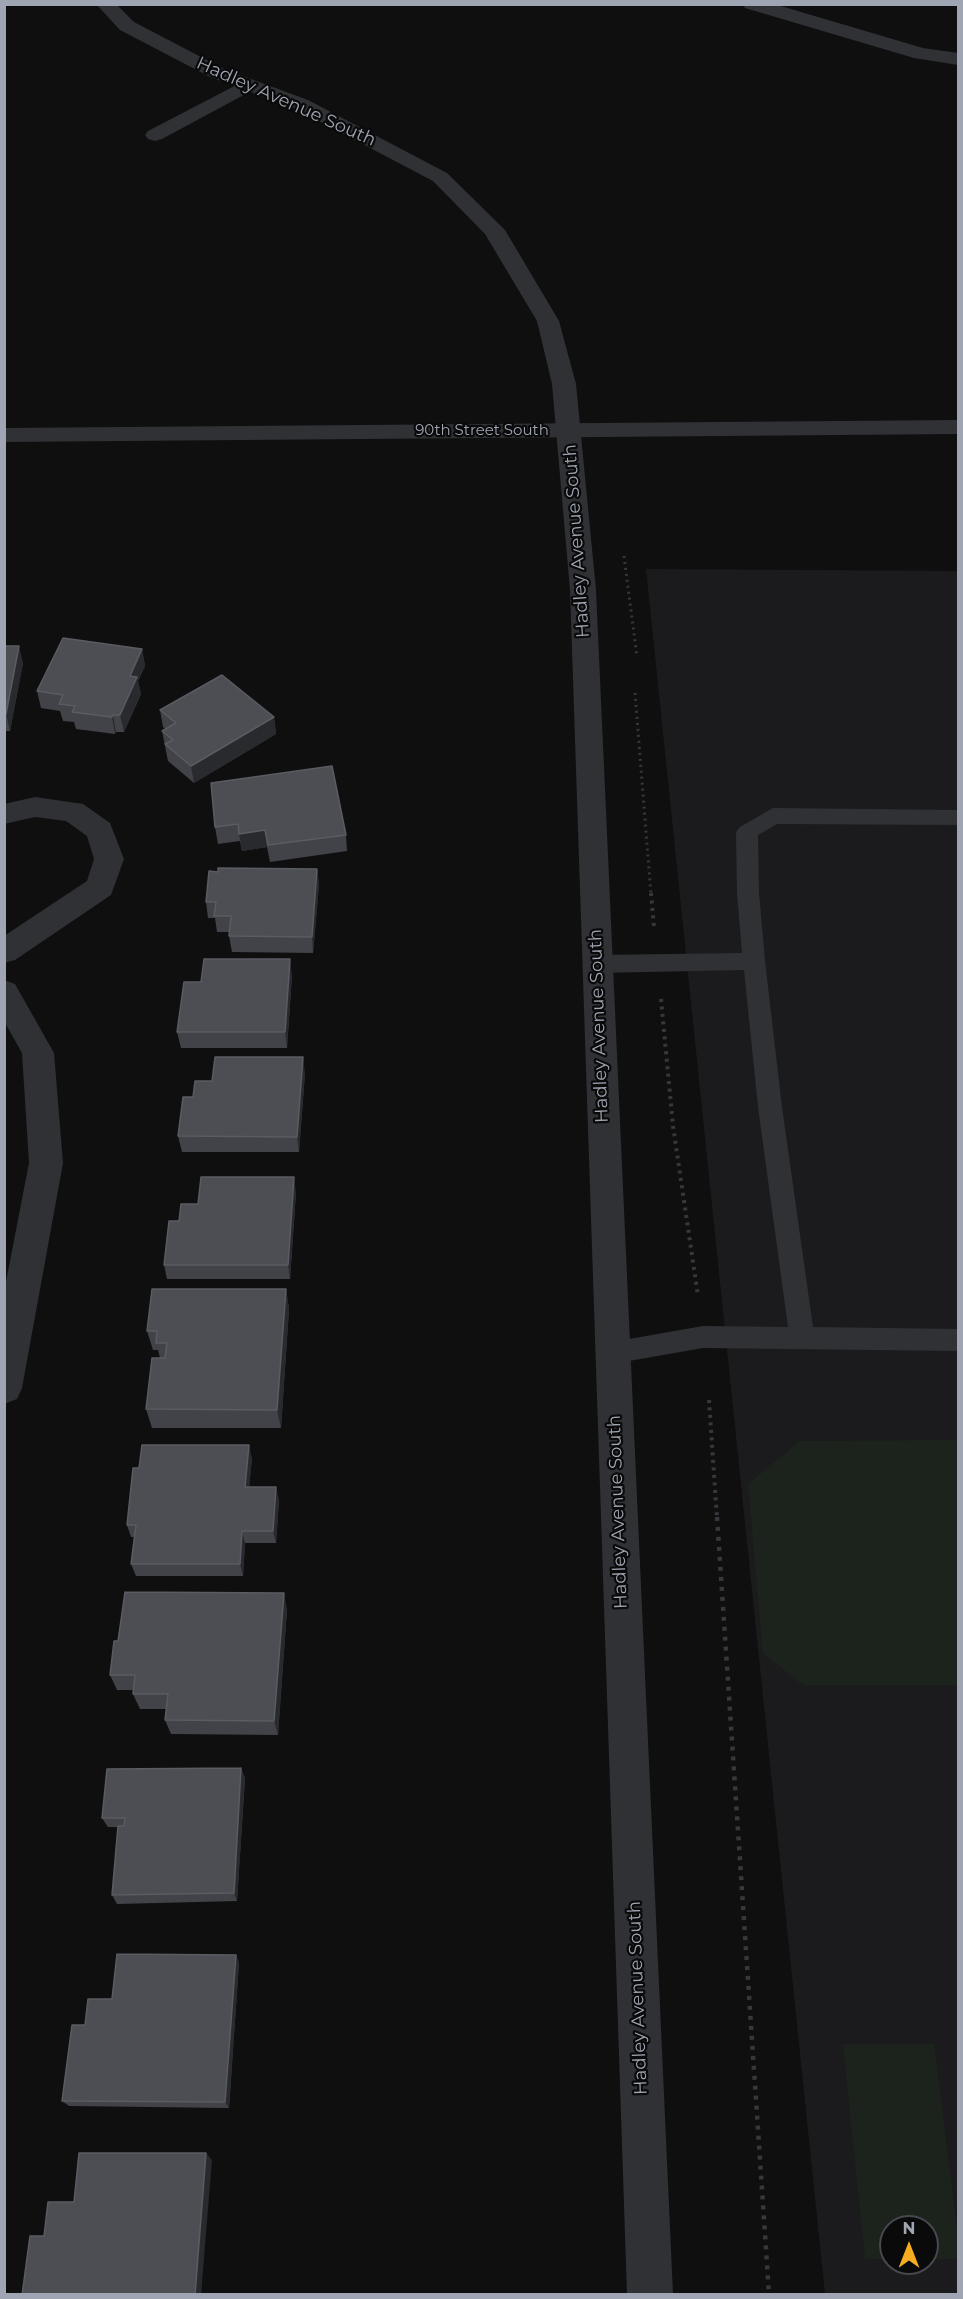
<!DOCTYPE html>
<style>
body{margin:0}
#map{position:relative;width:963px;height:2299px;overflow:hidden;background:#0f0f10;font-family:Montserrat,sans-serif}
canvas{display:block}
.frame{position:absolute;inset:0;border:6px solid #9fa5b2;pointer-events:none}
.north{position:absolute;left:879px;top:2215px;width:60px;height:60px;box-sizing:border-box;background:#0a0a0b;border:2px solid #46484e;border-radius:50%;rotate:0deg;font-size:16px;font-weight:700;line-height:24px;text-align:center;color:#9fa5b2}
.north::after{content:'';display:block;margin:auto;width:21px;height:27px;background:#f6ac21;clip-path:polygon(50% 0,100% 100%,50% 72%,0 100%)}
</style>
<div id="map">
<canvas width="963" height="2299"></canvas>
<div class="frame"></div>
<div class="north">N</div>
</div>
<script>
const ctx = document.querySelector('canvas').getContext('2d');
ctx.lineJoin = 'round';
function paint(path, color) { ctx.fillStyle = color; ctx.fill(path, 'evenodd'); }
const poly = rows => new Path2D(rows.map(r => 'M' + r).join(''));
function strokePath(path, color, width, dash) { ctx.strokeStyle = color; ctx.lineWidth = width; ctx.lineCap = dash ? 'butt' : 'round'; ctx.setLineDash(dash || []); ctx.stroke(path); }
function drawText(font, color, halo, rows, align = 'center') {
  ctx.font = font + ' Montserrat,sans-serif'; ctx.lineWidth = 4.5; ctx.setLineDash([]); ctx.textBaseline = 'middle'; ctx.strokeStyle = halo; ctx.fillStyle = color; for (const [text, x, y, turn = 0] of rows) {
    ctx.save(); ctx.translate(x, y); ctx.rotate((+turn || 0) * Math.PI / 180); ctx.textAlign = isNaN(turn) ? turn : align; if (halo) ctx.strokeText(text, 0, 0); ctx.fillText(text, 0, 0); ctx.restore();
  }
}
const built = poly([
 [646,569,958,571,958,2294,825,2294],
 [891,2227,927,2227,927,2263,891,2263]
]);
const green = poly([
 [958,1440,958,1685,803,1685,763,1653,748,1484,800,1441],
 [843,2044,934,2044,958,2237,958,2259,927,2259,927,2227,891,2227,891,2259,865,2259]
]);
const pathFar2 = poly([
 [624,556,637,657],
 [635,693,651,895]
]);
const pathFar1 = poly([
 [651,893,654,927],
 [661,999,673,1126,698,1296],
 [709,1400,717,1518]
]);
const path = poly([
 [717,1517,769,2294]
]);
const service = poly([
 [773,808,958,810,958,825,777,824,758,835,759,893,765,961,782,1107,813,1327,958,1329,958,1351,703,1348,612,1364,603,1361,599,1353,603,1345,612,1342,703,1326,788,1327,758,1107,744,970,596,973,588,970,585,964,588,958,596,955,742,953,737,893,736,832,740,827,773,808]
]);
const minor = poly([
 [743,4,774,4,923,48,958,53,958,65,914,58,745,8,743,4],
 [248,79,255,81,258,85,255,89,162,139,155,141,148,139,145,135,148,131,248,79],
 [958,420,958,434,4,442,4,428,958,420],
 [35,797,83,804,110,823,124,859,111,895,15,960,4,963,4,936,87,881,94,859,87,836,66,821,35,817,4,824,4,804,35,797],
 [4,980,15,984,54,1053,63,1163,22,1388,17,1399,4,1404,4,1292,29,1163,22,1053,4,1021,4,980]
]);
const tertiary = poly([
 [96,4,116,4,134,22,224,69,308,100,447,173,505,230,559,321,576,384,596,590,673,2294,627,2294,570,590,552,384,537,321,485,234,433,181,294,108,210,77,120,30,96,4]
]);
const wall = poly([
 [4,646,23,663,10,731,4,731],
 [142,649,145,666,138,681,141,694,124,732,116,732,115,734,76,729,74,722,63,721,60,711,41,708,37,691],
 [160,710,274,717,276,734,194,783,168,761,162,731,165,729,163,727],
 [211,783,346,835,347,851,270,862,267,847,242,851,240,841,218,844,215,827],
 [317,869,319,885,313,953,232,952,229,936,230,932,217,932,215,918,208,918,206,902,218,872],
 [292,975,287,1048,181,1048,177,1032],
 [305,1073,299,1152,182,1152,178,1136,193,1097,212,1081],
 [296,1192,290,1279,167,1279,164,1265,179,1221,198,1204],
 [286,1289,289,1309,281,1428,152,1428,146,1409,160,1358,158,1350,153,1350,147,1331],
 [252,1458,249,1487,279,1500,276,1543,245,1543,243,1576,136,1576,131,1564,134,1537,131,1537,127,1525,139,1468],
 [287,1609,278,1735,171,1734,165,1720,166,1709,140,1709,133,1694,134,1690,117,1690,110,1675,118,1641],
 [241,1768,245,1778,237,1901,117,1904,112,1895,118,1827,108,1827,102,1818],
 [236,1955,239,1963,229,2108,69,2106,62,2101,85,2025,112,1999]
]);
const shadedWall = poly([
 [19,646,23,663,10,731,6,714],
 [142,649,145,666,138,681,141,694,124,732,120,715,130,676],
 [113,715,116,732,115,734,112,717],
 [274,717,276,734,194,783,191,766],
 [265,830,267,847,242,851,239,834],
 [317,869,319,885,313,953,312,937],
 [290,959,292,975,287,1048,285,1032],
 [303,1057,305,1073,299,1152,297,1137],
 [294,1177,296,1192,290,1279,288,1265],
 [286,1289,289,1309,281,1428,277,1410],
 [249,1445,252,1458,248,1500,245,1487],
 [276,1487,279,1500,276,1543,273,1531],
 [242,1531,245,1543,243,1576,240,1564],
 [284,1593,287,1609,278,1735,274,1721],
 [241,1768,245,1778,237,1901,234,1893],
 [236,1955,239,1963,229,2108,225,2102],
 [206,2153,212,2160,201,2295,195,2295]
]);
const building = poly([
 [63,638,142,649,130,676,137,677,120,715,113,715,112,717,72,712,75,706,59,704,63,695,37,691,63,638],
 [4,646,19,646,6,714,4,714,4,646],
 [222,675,274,717,191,766,165,744,173,740,162,731,176,723,160,710,222,675],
 [332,766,346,835,268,845,265,830,239,834,238,824,215,827,211,783,332,766],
 [218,868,317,869,312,937,229,936,231,916,214,916,216,902,206,902,209,871,218,872,218,868],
 [204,959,290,959,285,1032,177,1032,184,982,201,982,204,959],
 [215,1057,303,1057,297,1137,178,1136,183,1097,193,1097,195,1081,212,1081,215,1057],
 [201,1177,294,1177,288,1265,164,1265,169,1221,179,1221,181,1204,198,1204,201,1177],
 [152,1289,286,1289,277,1410,146,1409,152,1358,165,1358,167,1343,156,1343,157,1331,147,1331,152,1289],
 [142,1445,249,1445,245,1487,276,1487,273,1531,242,1531,240,1564,131,1564,136,1525,127,1525,133,1468,139,1468,142,1445],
 [125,1592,284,1593,274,1721,165,1720,168,1694,133,1694,135,1675,110,1675,114,1641,118,1641,125,1592],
 [241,1768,234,1893,112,1895,118,1826,124,1826,125,1818,102,1818,107,1769,241,1768],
 [117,1954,236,1955,225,2102,62,2101,72,2025,85,2025,88,1999,112,1999,117,1954],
 [79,2153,206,2153,195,2295,22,2295,30,2236,44,2236,48,2202,74,2202,79,2153]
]);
const farStreetnames = [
 ["90th Street South",482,431]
];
const streetNames = [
 ["Hadley Avenue South",286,102,24],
 ["Hadley Avenue South",577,541,-94],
 ["Hadley Avenue South",599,1026,-92],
 ["Hadley Avenue South",618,1512,-92],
 ["Hadley Avenue South",638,1998,-92]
];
paint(built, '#1b1b1d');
paint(green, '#1b231c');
strokePath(pathFar2, '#36383c', 3, [2, 4]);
strokePath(pathFar1, '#36383c', 4, [3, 4.5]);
strokePath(path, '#36383c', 4.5, [4, 6]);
paint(service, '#303135');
paint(minor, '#303135');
paint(tertiary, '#303135');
paint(wall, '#424348');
paint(shadedWall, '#292a2d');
paint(building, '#4c4e53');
strokePath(building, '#595c62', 1.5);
drawText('15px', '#9fa5b2', '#0a0a0b', farStreetnames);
drawText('18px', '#9fa5b2', '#0a0a0b', streetNames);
</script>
